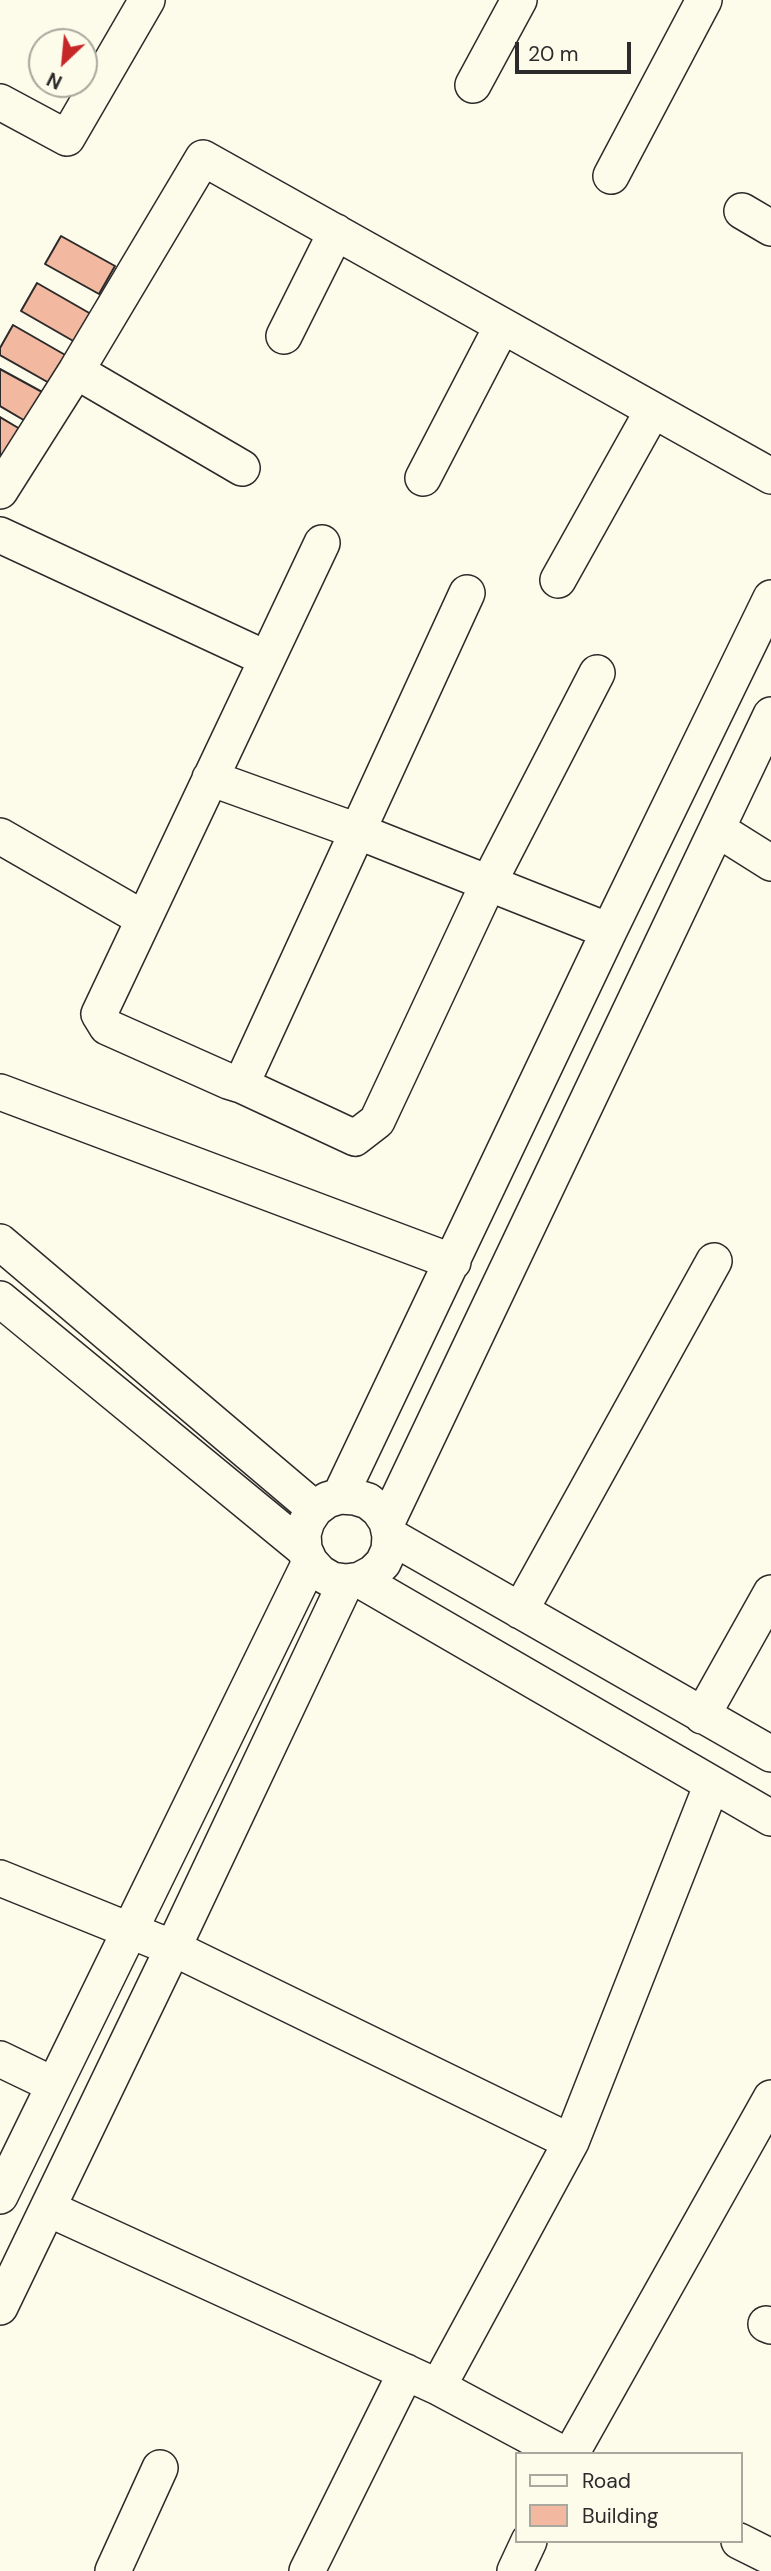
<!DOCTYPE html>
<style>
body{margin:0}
#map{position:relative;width:771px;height:2571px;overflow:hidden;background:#fdfbea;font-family:"DM Sans",sans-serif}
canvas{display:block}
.legend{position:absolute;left:515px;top:2452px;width:228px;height:91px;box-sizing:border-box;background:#fdfbea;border:2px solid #a9a89e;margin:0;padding:9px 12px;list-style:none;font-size:21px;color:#2b2b2b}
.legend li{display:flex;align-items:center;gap:14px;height:35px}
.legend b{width:35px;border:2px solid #a9a89e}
.north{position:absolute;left:28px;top:28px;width:70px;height:70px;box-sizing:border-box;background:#fdfbea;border:2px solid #a9a89e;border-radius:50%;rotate:206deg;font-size:19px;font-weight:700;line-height:28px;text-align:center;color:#2b2b2b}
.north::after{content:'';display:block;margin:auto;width:24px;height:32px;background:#c62828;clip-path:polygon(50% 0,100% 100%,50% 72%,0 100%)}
.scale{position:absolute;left:515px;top:42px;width:116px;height:32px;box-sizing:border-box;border:4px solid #2b2b2b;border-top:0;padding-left:9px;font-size:21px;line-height:24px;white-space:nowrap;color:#2b2b2b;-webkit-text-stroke:5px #fdfbea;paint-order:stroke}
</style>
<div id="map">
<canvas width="771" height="2571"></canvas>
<ul class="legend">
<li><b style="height:9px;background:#fdfbea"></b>Road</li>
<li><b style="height:19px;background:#f2b8a0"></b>Building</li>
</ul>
<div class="north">N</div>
<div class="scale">20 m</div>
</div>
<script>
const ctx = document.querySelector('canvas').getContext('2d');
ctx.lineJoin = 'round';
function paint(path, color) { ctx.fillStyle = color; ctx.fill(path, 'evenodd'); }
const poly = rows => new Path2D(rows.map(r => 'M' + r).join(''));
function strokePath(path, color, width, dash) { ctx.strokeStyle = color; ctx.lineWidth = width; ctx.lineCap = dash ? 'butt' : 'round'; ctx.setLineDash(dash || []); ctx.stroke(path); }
const building = poly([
 [61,236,115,266,99,294,45,264,61,236],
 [37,283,91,314,75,342,21,311,37,283],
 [13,325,67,356,51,384,0,355,0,348,13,325],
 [0,369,44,393,27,422,0,406,0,369],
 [0,417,20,429,4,456,0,454,0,417]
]);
const minor = poly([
 [473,85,519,0],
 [0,102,67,138,147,0],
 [611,176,704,0],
 [742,211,771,228],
 [284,336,336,232],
 [76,371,242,468],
 [423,478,502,326],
 [0,491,76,371,203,158,771,476],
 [0,535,267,659],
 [322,543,99,1014,107,1027,228,1081,241,1085,467,593],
 [558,580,653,410],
 [210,778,357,831,609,931],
 [717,829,771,863],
 [0,836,144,919],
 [241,1085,355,1138,377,1121,488,884,597,673],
 [0,1092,453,1262],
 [0,1242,315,1509],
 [0,1299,304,1549],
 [340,1496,609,931,771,598],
 [387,1522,771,715],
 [390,1536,389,1550,383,1563,373,1573,360,1580,346,1582,332,1580,320,1573,310,1562,304,1549,303,1534,307,1521,315,1509,327,1500,340,1496,355,1497,368,1501,379,1510,387,1522,390,1536,771,1754],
 [360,1580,771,1818],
 [520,1611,714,1261],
 [702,1716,771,1593],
 [0,1878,173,1948,571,2142,438,2387,49,2209],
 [0,2059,54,2085],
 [571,2142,712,1784],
 [0,2196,310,1562],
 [0,2307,173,1948,346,1582],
 [766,2324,771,2326],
 [438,2387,563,2454],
 [571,2454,771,2098],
 [739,2541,771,2557],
 [113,2571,160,2468],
 [307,2571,406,2372],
 [515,2571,529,2541]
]);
paint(building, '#f2b8a0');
strokePath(building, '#2b2b2b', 2);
strokePath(minor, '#2b2b2b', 38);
strokePath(minor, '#fdfbea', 35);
</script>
